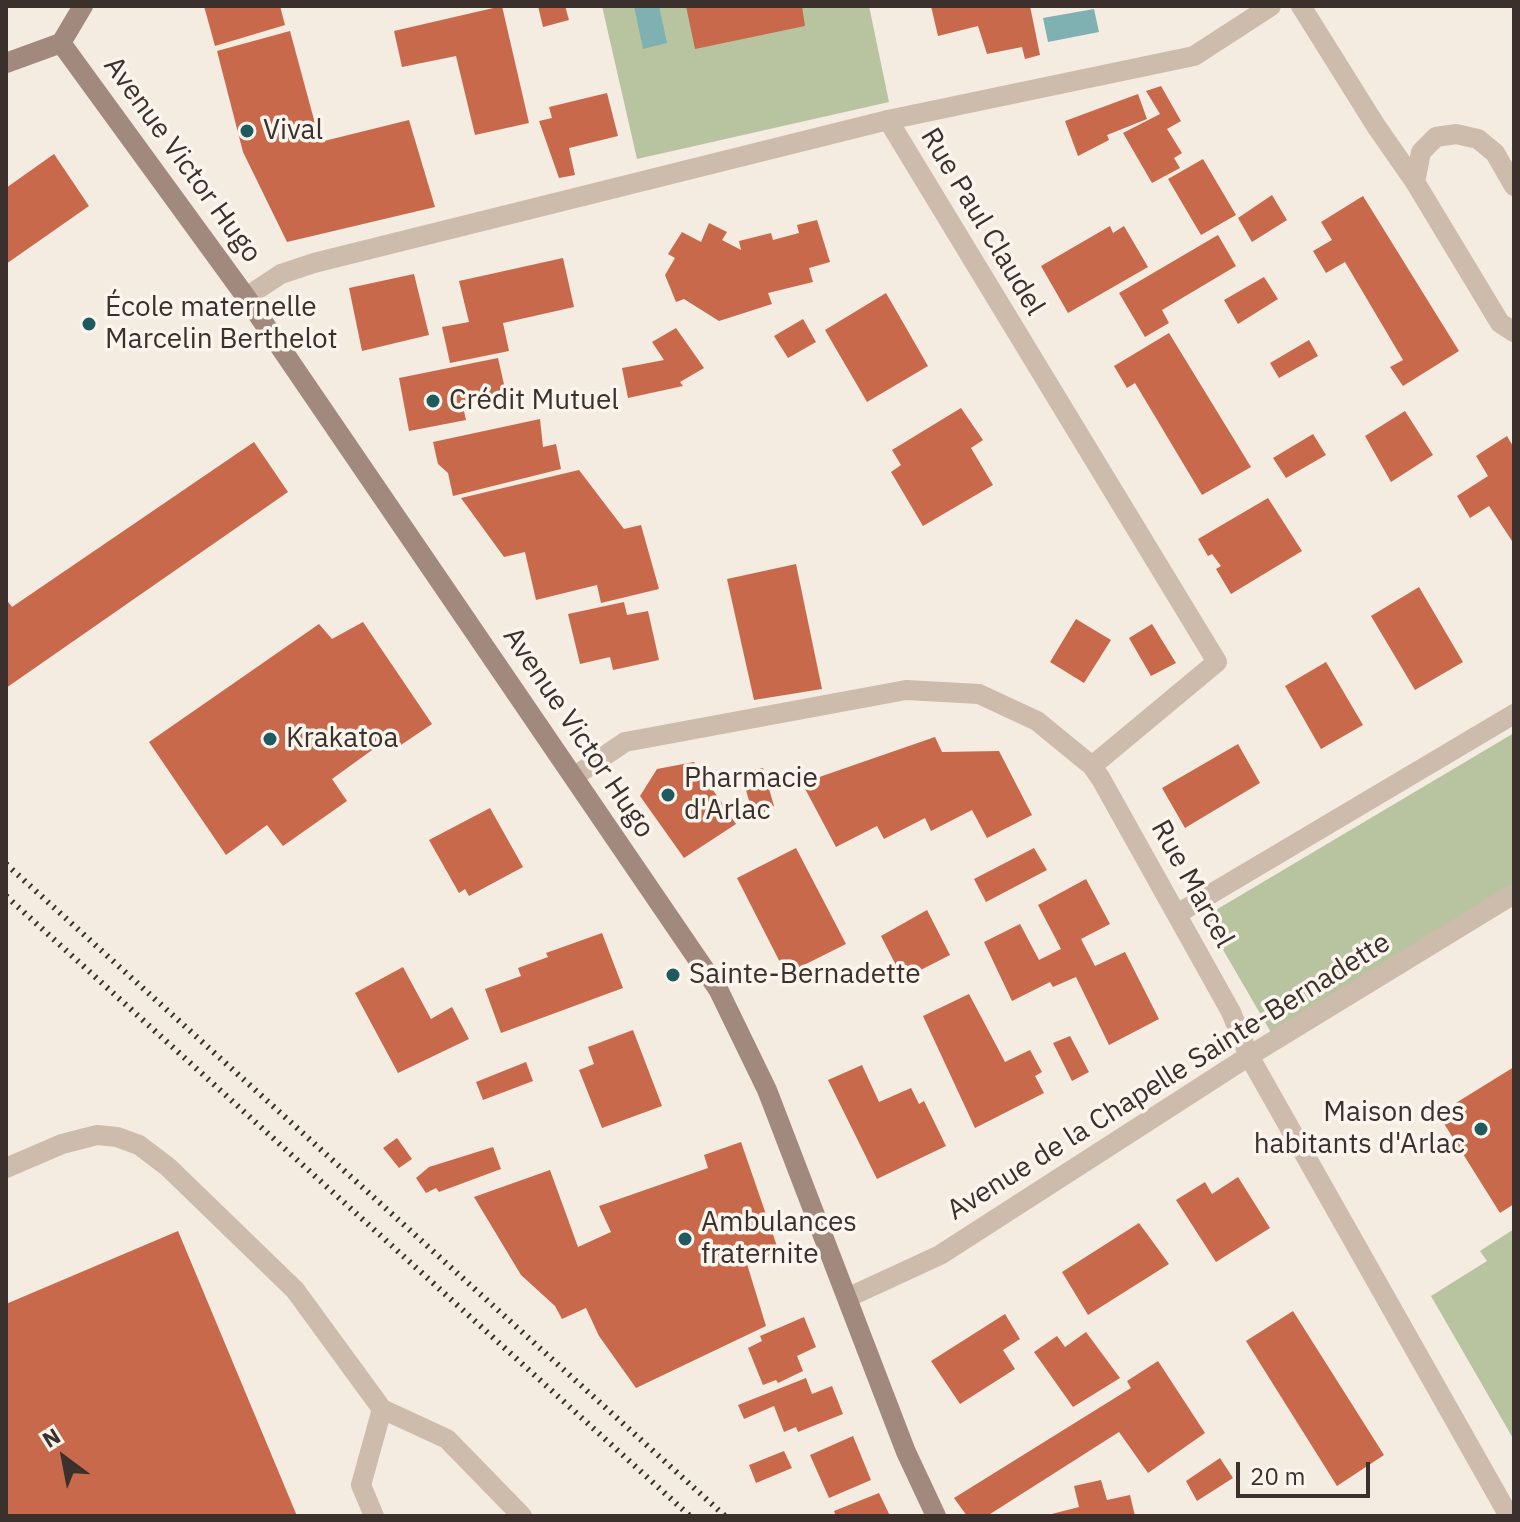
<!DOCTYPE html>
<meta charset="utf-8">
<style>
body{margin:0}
#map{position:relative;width:1520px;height:1522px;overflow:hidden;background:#f4ebe1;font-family:"IBM Plex Sans",sans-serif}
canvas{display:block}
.frame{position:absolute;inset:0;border:8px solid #3b302b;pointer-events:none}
.north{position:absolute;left:24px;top:1418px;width:80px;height:80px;-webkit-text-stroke:6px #fbf5ee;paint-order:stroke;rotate:328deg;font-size:22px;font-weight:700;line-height:32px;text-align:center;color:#3b302b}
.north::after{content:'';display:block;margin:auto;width:28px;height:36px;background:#3b302b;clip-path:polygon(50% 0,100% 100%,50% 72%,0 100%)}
.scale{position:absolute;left:1236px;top:1462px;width:134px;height:36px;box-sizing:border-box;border:4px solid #3b302b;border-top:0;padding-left:10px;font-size:24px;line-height:28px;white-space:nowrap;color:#3b302b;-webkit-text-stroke:6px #fbf5ee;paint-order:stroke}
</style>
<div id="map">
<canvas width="1520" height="1522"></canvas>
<div class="frame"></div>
<div class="north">N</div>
<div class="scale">20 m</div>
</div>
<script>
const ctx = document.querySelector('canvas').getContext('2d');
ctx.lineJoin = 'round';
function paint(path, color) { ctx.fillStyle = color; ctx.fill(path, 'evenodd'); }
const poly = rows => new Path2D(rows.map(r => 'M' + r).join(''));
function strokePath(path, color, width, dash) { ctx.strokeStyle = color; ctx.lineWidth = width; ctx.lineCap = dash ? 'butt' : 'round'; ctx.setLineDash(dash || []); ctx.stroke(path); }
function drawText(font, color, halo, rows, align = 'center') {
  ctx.font = font + ' "IBM Plex Sans",sans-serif'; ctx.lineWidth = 7; ctx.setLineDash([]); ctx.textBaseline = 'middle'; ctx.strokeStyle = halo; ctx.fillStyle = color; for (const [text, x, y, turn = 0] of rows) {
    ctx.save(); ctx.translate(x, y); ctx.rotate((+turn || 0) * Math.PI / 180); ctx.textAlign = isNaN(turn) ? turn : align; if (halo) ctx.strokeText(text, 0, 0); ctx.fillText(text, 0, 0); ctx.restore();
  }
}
const green = poly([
 [602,6,869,6,889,102,637,159],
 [1514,733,1514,885,1272,1034,1204,917],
 [1514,1229,1514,1440,1431,1296,1487,1261,1480,1251]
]);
const water = poly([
 [634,6,659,6,667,43,643,49],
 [1094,9,1099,32,1048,42,1043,18]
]);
const building = poly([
 [204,6,280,6,285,25,215,46],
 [502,6,529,123,475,135,456,56,402,67,394,31],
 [538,6,565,6,569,20,543,27],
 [686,6,802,6,805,26,695,49],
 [931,6,1030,6,1040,55,1025,59,1022,47,987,54,978,26,938,36],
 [290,31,320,142,409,120,435,207,287,242,243,152,217,51],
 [1161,86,1181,121,1167,129,1182,153,1174,158,1180,168,1152,183,1123,133,1160,114,1146,91],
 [607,93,618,136,569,148,575,175,559,178,539,121,552,118,549,107],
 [1138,94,1147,119,1107,135,1109,140,1078,156,1065,121],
 [54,154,89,206,6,264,6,188],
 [1203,159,1236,215,1201,235,1168,179],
 [1272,195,1287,220,1252,242,1238,218],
 [1363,196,1459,351,1403,386,1390,367,1403,360,1345,262,1326,273,1313,251,1332,240,1321,222],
 [817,220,830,262,809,268,813,282,768,293,772,304,719,321,684,299,676,302,665,275,675,258,668,254,682,232,701,242,709,223,727,232,722,240,741,250,739,241,771,233,773,240,799,233,797,225],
 [1110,226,1113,233,1124,226,1148,267,1068,313,1041,266],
 [1218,235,1236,266,1162,310,1169,323,1145,337,1119,293],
 [563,258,574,307,503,323,509,351,450,363,442,327,469,322,459,281],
 [414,274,429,335,362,351,349,288],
 [1264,277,1278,299,1238,324,1224,300],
 [886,293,928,366,867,402,825,330],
 [803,319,816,342,788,358,774,336],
 [676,328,704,368,680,382,683,386,628,398,622,368,664,360,652,342],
 [1169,333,1251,467,1202,495,1135,383,1127,388,1114,366],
 [1309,340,1318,356,1279,378,1270,363],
 [498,358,506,393,462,402,466,420,409,431,399,378],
 [961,408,983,440,971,448,993,485,923,526,891,472,901,465,892,450],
 [1405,411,1433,455,1391,482,1365,436],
 [540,419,543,447,556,444,561,469,453,496,448,473,438,464,433,442],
 [1313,434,1326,455,1286,478,1273,458],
 [1507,436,1514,448,1514,544,1489,506,1470,518,1457,496,1488,476,1476,456],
 [254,442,288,492,6,688,6,599,12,607],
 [579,470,624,529,641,525,659,589,601,603,597,585,536,600,525,552,504,557,461,498],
 [1268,498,1302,551,1231,594,1216,569,1221,566,1212,554,1208,556,1198,539],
 [796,564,822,689,754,700,727,579],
 [1419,587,1463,662,1415,690,1371,616],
 [624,602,627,615,648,611,659,660,613,670,610,657,580,664,568,614],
 [1076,619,1111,640,1084,683,1050,662],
 [363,622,432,724,398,747,390,737,332,779,347,801,283,846,267,825,226,855,149,742,319,624,332,639],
 [1152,624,1176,663,1151,676,1129,638],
 [1326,662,1363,725,1321,749,1285,686],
 [935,737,942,752,999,751,1032,815,987,838,972,810,931,831,925,818,884,839,877,826,836,847,802,783],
 [1238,744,1260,783,1185,828,1162,788],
 [694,762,736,824,684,858,640,796,657,769],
 [763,768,774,806,754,818,741,773],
 [490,808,523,867,469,896,465,889,459,893,429,840],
 [796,848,846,944,786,974,737,878],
 [1034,848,1047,870,986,902,974,879],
 [1086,879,1110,924,1081,939,1095,966,1125,952,1159,1019,1109,1045,1076,977,1053,987,1050,982,1012,1001,984,942,1020,924,1039,960,1061,949,1038,905],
 [927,910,950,955,903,979,881,936],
 [602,933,623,988,501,1033,485,989,521,976,518,968,548,957,546,953],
 [403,967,431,1019,452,1007,469,1039,398,1073,355,993],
 [969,994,1005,1062,1030,1050,1042,1072,1035,1076,1044,1093,975,1128,923,1016],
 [633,1030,662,1106,602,1128,579,1070,594,1064,588,1047],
 [1070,1036,1089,1072,1072,1081,1053,1043],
 [526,1062,533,1081,483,1100,476,1082],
 [862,1065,879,1102,911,1088,919,1104,924,1101,946,1146,877,1179,828,1080],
 [1514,1067,1514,1204,1500,1213,1438,1114],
 [397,1138,412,1159,399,1168,383,1148],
 [741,1142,779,1252,747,1264,766,1326,636,1388,599,1336,586,1308,562,1319,555,1306,521,1275,474,1197,550,1170,578,1247,611,1232,599,1206,708,1168,704,1155],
 [493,1147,501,1169,439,1192,436,1188,426,1193,416,1178,429,1167],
 [1238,1177,1270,1228,1216,1262,1176,1200,1205,1182,1212,1194],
 [1139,1223,1169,1264,1088,1315,1062,1272],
 [178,1231,297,1516,6,1516,6,1304],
 [1293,1311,1384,1455,1337,1486,1246,1341],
 [1005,1314,1020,1339,1003,1350,1015,1369,960,1404,931,1361],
 [804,1317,816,1347,797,1356,803,1371,778,1383,776,1380,763,1385,748,1348,762,1341,760,1336],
 [1086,1332,1120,1378,1073,1407,1034,1352,1057,1336,1065,1347],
 [1158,1361,1205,1433,1148,1473,1119,1432,987,1516,967,1516,954,1498,1131,1388,1127,1381],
 [806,1378,812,1394,832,1386,843,1414,798,1432,796,1427,784,1432,774,1406,744,1419,738,1405],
 [853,1436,871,1480,829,1498,810,1455],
 [784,1451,792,1468,756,1483,749,1465],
 [1220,1458,1233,1478,1197,1501,1186,1481],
 [1101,1480,1107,1500,1130,1495,1135,1516,1044,1516,1079,1507,1074,1486],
 [879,1493,890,1516,836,1516,834,1511]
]);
const lane = poly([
 [1301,6,1376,126,1415,182],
 [888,120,1194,56,1271,6],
 [6,1168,62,1144,97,1135,117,1137,139,1145,168,1167,295,1290,382,1409,447,1439,522,1516],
 [374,1516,361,1485,382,1409]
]);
const street = poly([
 [1514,186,1495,153,1478,139,1456,134,1436,137,1421,152,1415,182,1500,323,1514,332],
 [246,297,281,274,314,263,888,120,1217,662,1092,766],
 [575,776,625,742,906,690,979,694,1037,721,1092,766,1101,779,1231,1012,1249,1056,1509,1516],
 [1177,914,1514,714],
 [849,1297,940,1255,1249,1056,1514,894]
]);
const secondary = poly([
 [61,43,246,297,718,989,767,1090,906,1452,936,1516],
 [6,63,61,43,83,6]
]);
const rail = poly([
 [6,864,725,1516],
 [6,896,690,1516]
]);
const markers = [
 [247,131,8,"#1f5a5e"],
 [89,324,8,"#1f5a5e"],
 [433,401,8,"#1f5a5e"],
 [270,739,8,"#1f5a5e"],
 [668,795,8,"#1f5a5e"],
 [673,975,8,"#1f5a5e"],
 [1481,1129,8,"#1f5a5e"],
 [685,1239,8,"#1f5a5e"]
];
const poiNames = [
 ["Vival",263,131],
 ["École maternelle",105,308],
 ["Marcelin Berthelot",105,340],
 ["Crédit Mutuel",449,401],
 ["Krakatoa",286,739],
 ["Pharmacie",684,779],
 ["d'Arlac",684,811],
 ["Sainte-Bernadette",689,975],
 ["Maison des",1465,1113,"right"],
 ["habitants d'Arlac",1465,1145,"right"],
 ["Ambulances",701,1223],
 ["fraternite",701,1255]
];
const streetNames = [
 ["Avenue Victor Hugo",182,160,54],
 ["Rue Paul Claudel",982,222,59],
 ["Avenue Victor Hugo",578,733,56],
 ["Rue Marcel",1192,884,61],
 ["Avenue de la Chapelle Sainte-Bernadette",1169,1077,-32]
];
paint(green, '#b8c4a0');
paint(water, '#7fb0b2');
paint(building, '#c8694b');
strokePath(lane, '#cdbbac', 20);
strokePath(street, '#cdbbac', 20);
strokePath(secondary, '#a18a7d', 20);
strokePath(rail, '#3b302b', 6, [2, 6]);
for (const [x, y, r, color] of markers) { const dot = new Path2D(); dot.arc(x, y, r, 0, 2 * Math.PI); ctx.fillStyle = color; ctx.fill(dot); strokePath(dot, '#fbf5ee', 3); }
drawText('28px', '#3b302b', '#fbf5ee', poiNames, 'left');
drawText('28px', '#3b302b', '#fbf5ee', streetNames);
</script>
